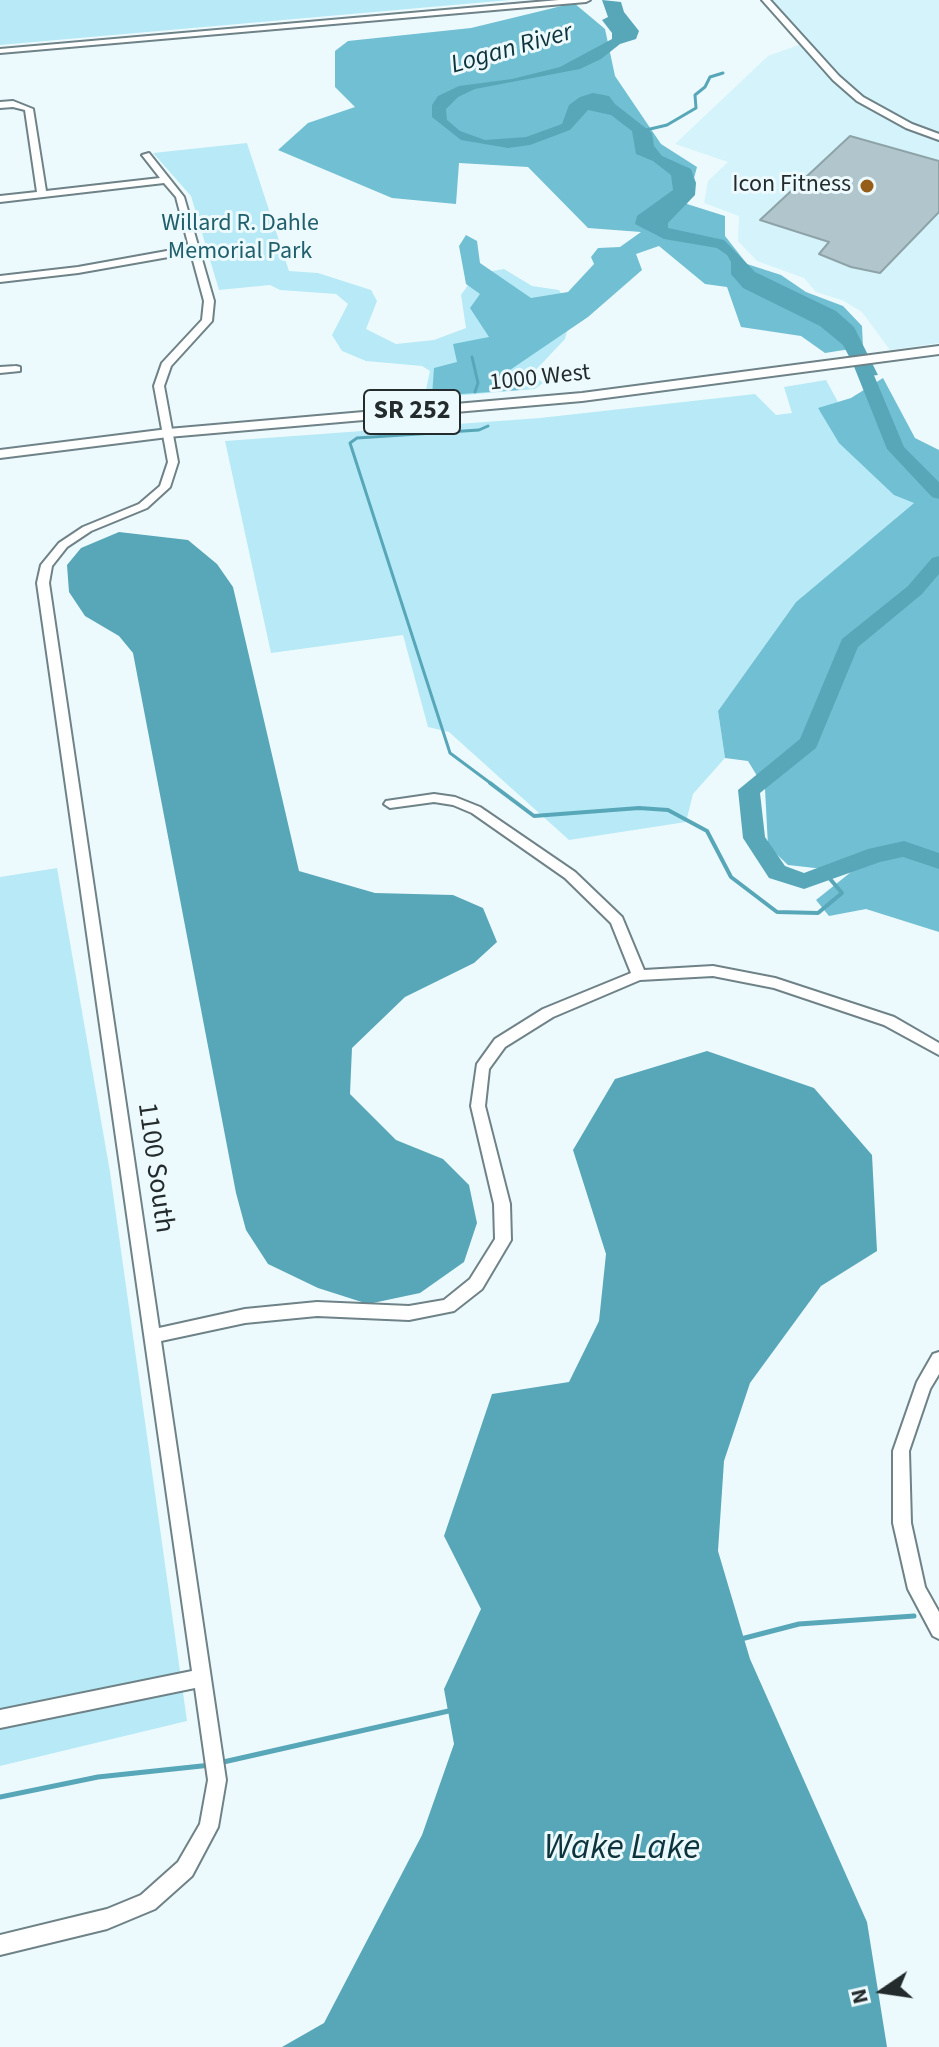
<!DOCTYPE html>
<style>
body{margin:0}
#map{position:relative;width:939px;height:2047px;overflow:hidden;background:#edfafd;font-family:"Source Sans 3",sans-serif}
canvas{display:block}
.north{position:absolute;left:843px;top:1951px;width:80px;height:80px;-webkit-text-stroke:6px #edfafd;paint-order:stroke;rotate:257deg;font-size:22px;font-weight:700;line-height:32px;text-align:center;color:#232b2d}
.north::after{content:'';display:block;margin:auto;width:28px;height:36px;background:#232b2d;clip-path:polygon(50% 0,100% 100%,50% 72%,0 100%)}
</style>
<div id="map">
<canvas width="939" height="2047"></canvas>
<div class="north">N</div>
</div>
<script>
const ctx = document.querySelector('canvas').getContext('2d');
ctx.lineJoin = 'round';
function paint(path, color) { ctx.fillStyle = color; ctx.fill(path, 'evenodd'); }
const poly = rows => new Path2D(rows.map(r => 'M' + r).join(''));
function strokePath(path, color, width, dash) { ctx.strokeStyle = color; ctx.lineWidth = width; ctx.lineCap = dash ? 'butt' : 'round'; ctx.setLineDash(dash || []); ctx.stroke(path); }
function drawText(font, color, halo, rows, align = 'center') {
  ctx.font = font + ' "Source Sans 3",sans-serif'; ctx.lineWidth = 6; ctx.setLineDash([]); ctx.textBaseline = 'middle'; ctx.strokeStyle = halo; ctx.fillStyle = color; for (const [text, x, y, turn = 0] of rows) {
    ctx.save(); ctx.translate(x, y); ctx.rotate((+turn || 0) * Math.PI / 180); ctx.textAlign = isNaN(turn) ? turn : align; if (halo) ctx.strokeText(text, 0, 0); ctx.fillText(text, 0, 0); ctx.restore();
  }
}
const built = poly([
 [767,0,939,0,939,343,890,350,862,312,842,300,816,292,804,278,757,261,738,241,739,216,704,203,708,181,728,162,675,144,768,56,810,41]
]);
const green = poly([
 [0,0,510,0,0,45],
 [247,143,289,271,318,273,371,290,377,301,366,329,396,344,434,340,466,328,461,295,476,274,504,269,532,286,559,290,572,312,565,339,532,374,543,383,535,389,429,398,425,394,430,371,422,366,366,361,342,351,332,335,348,304,336,294,280,290,270,285,219,290,191,196,153,153],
 [826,380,838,402,818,409,915,502,796,602,718,711,725,758,693,794,686,822,569,840,449,732,428,727,403,635,271,653,225,441,540,418,755,394,776,415,792,413,784,387],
 [57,868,110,1172,187,1721,0,1766,0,877]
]);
const forest = poly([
 [574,3,605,29,615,76,661,144,697,167,687,204,725,216,725,236,747,264,781,275,806,292,843,306,862,326,863,347,825,353,801,336,741,327,727,287,705,284,659,246,636,254,642,270,588,317,507,372,531,380,520,390,432,396,434,368,457,362,453,344,489,337,470,308,480,294,466,284,459,246,466,235,477,241,480,263,531,298,568,292,594,264,591,257,598,248,620,247,641,232,588,228,528,167,459,163,456,204,392,198,278,150,308,123,355,107,335,87,335,51,348,41,471,28],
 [883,378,915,438,939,450,939,932,866,909,829,916,816,900,851,872,788,865,768,846,765,789,748,761,725,758,718,711,796,602,914,503,894,495,839,443,818,408,851,398]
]);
const water = poly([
 [602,0,621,2,624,12,639,31,636,39,620,44,601,59,580,69,475,89,458,97,446,109,447,120,460,131,485,140,526,137,562,124,569,105,580,97,593,93,609,96,615,104,652,133,654,146,662,156,691,169,696,183,695,195,668,223,668,228,724,240,755,272,836,311,854,327,878,375,860,377,843,345,820,326,743,288,731,274,731,262,727,255,717,248,664,239,635,224,637,216,673,190,671,175,653,161,636,154,632,131,611,115,588,110,570,130,530,145,508,148,461,140,432,117,432,105,438,96,459,86,512,79,560,67,612,39,612,33,602,20,608,17],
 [119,532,188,540,217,564,233,587,299,871,375,893,453,895,483,908,497,942,474,963,405,997,352,1048,350,1094,396,1140,443,1159,469,1185,477,1223,464,1262,420,1293,368,1304,318,1288,268,1264,246,1230,236,1193,133,653,119,636,85,616,69,592,67,565,81,548],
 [707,1051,814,1088,872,1155,877,1251,821,1286,750,1383,724,1461,718,1551,750,1659,867,1922,887,2047,282,2047,324,2023,422,1835,454,1744,444,1689,481,1609,444,1536,492,1394,569,1382,599,1321,606,1254,573,1150,615,1079]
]);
const streamFar2 = poly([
 [646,130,667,125,696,108,695,95,705,87,710,77,723,73],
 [472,357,478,383,475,392],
 [488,426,479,430,357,438,350,443,450,753,493,785]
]);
const streamFar1 = poly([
 [490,783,534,816,639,808,668,810,707,831,731,877,777,912,818,913,842,893,825,873]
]);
const stream = poly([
 [741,1639,799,1624,914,1616],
 [219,1763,453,1710],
 [0,1797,98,1777,211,1765]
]);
const river = poly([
 [855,344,863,349,904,447,939,482,939,499,932,497,887,449,847,349,855,344],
 [939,556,939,574,922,594,858,647,816,748,760,793,765,837,785,866,804,873,868,849,904,841,939,853,939,869,903,857,880,862,804,889,769,878,743,838,738,790,800,739,842,639,908,586,932,558,939,556]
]);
const building = poly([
 [850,136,939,161,939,212,880,273,851,267,819,254,829,242,760,220,850,136]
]);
const minor = poly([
 [559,0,590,0,586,2,0,53,0,49,559,0],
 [762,0,770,0,839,76,863,97,912,124,939,134,939,140,906,128,857,101,833,80,762,0],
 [13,101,33,109,46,191,160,178,142,155,149,153,184,197,214,301,212,321,171,366,164,386,178,462,170,487,147,508,91,531,67,547,52,566,49,583,159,1328,245,1309,317,1302,409,1306,444,1300,470,1279,495,1239,494,1204,471,1106,477,1064,495,1039,543,1009,631,973,611,923,565,878,472,813,453,805,434,802,390,808,384,804,386,801,434,794,455,797,480,807,575,872,622,917,644,970,713,966,775,978,894,1017,939,1043,939,1055,884,1025,774,988,713,976,640,980,553,1017,505,1047,489,1069,485,1106,510,1204,511,1240,482,1289,454,1311,409,1320,317,1316,245,1323,161,1341,226,1780,218,1827,192,1876,155,1909,107,1929,0,1955,0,1935,107,1909,141,1895,178,1862,200,1824,208,1780,195,1688,0,1728,0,1710,192,1671,37,583,41,565,59,543,83,527,139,504,160,486,168,462,154,386,162,363,202,320,204,301,191,253,78,273,0,282,0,276,78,267,189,247,176,197,164,183,0,202,0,196,37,192,25,110,13,107,0,108,0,102,13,101],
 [16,366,20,367,20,371,0,373,0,367,16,366],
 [939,1352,939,1374,930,1389,909,1451,911,1523,925,1587,939,1612,939,1639,933,1636,908,1589,893,1523,893,1451,917,1382,933,1354,939,1352]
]);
const major = poly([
 [939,346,939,354,582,401,168,437,0,458,0,450,168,429,582,393,939,346]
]);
const markers = [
 [867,186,8,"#965c19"]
];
const farPoinames = [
 ["Icon Fitness",851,186]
];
const farParknames = [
 ["Willard R. Dahle",240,225],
 ["Memorial Park",240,253]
];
const farStreetnames = [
 ["1000 West",540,379,-6]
];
const farWaternames = [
 ["Logan River",512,50,-16]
];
const shields = [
 [412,412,96]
];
const shieldNames = [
 ["SR 252",412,412]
];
const streetNames = [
 ["1100 South",154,1168,82]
];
const nearWaternames = [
 ["Wake Lake",622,1850]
];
paint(built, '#d4f3fb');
paint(green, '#b7eaf6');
paint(forest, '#71bfd2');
paint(water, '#58a7b9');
strokePath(streamFar2, '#58a7b9', 3);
strokePath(streamFar1, '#58a7b9', 4);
strokePath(stream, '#58a7b9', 5);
paint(river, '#58a7b9');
paint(building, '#b1c6cc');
strokePath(building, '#8ea3a8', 2);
strokePath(minor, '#6e8287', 4);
strokePath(major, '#6e8287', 4);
paint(minor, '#fff');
paint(major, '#fff');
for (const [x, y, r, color] of markers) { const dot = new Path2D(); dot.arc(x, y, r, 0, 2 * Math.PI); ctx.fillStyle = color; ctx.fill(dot); strokePath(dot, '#edfafd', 3); }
drawText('24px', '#232b2d', '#edfafd', farPoinames, 'right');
drawText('24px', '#20606d', '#edfafd', farParknames);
drawText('24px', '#232b2d', '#edfafd', farStreetnames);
drawText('italic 26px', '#0d333c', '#edfafd', farWaternames);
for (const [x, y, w] of shields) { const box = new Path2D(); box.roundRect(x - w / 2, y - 22, w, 44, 6); ctx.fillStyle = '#edfafd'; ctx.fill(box); strokePath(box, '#232b2d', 2); }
drawText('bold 26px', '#232b2d', null, shieldNames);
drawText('28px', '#232b2d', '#edfafd', streetNames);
drawText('italic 36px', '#0d333c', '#edfafd', nearWaternames);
</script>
